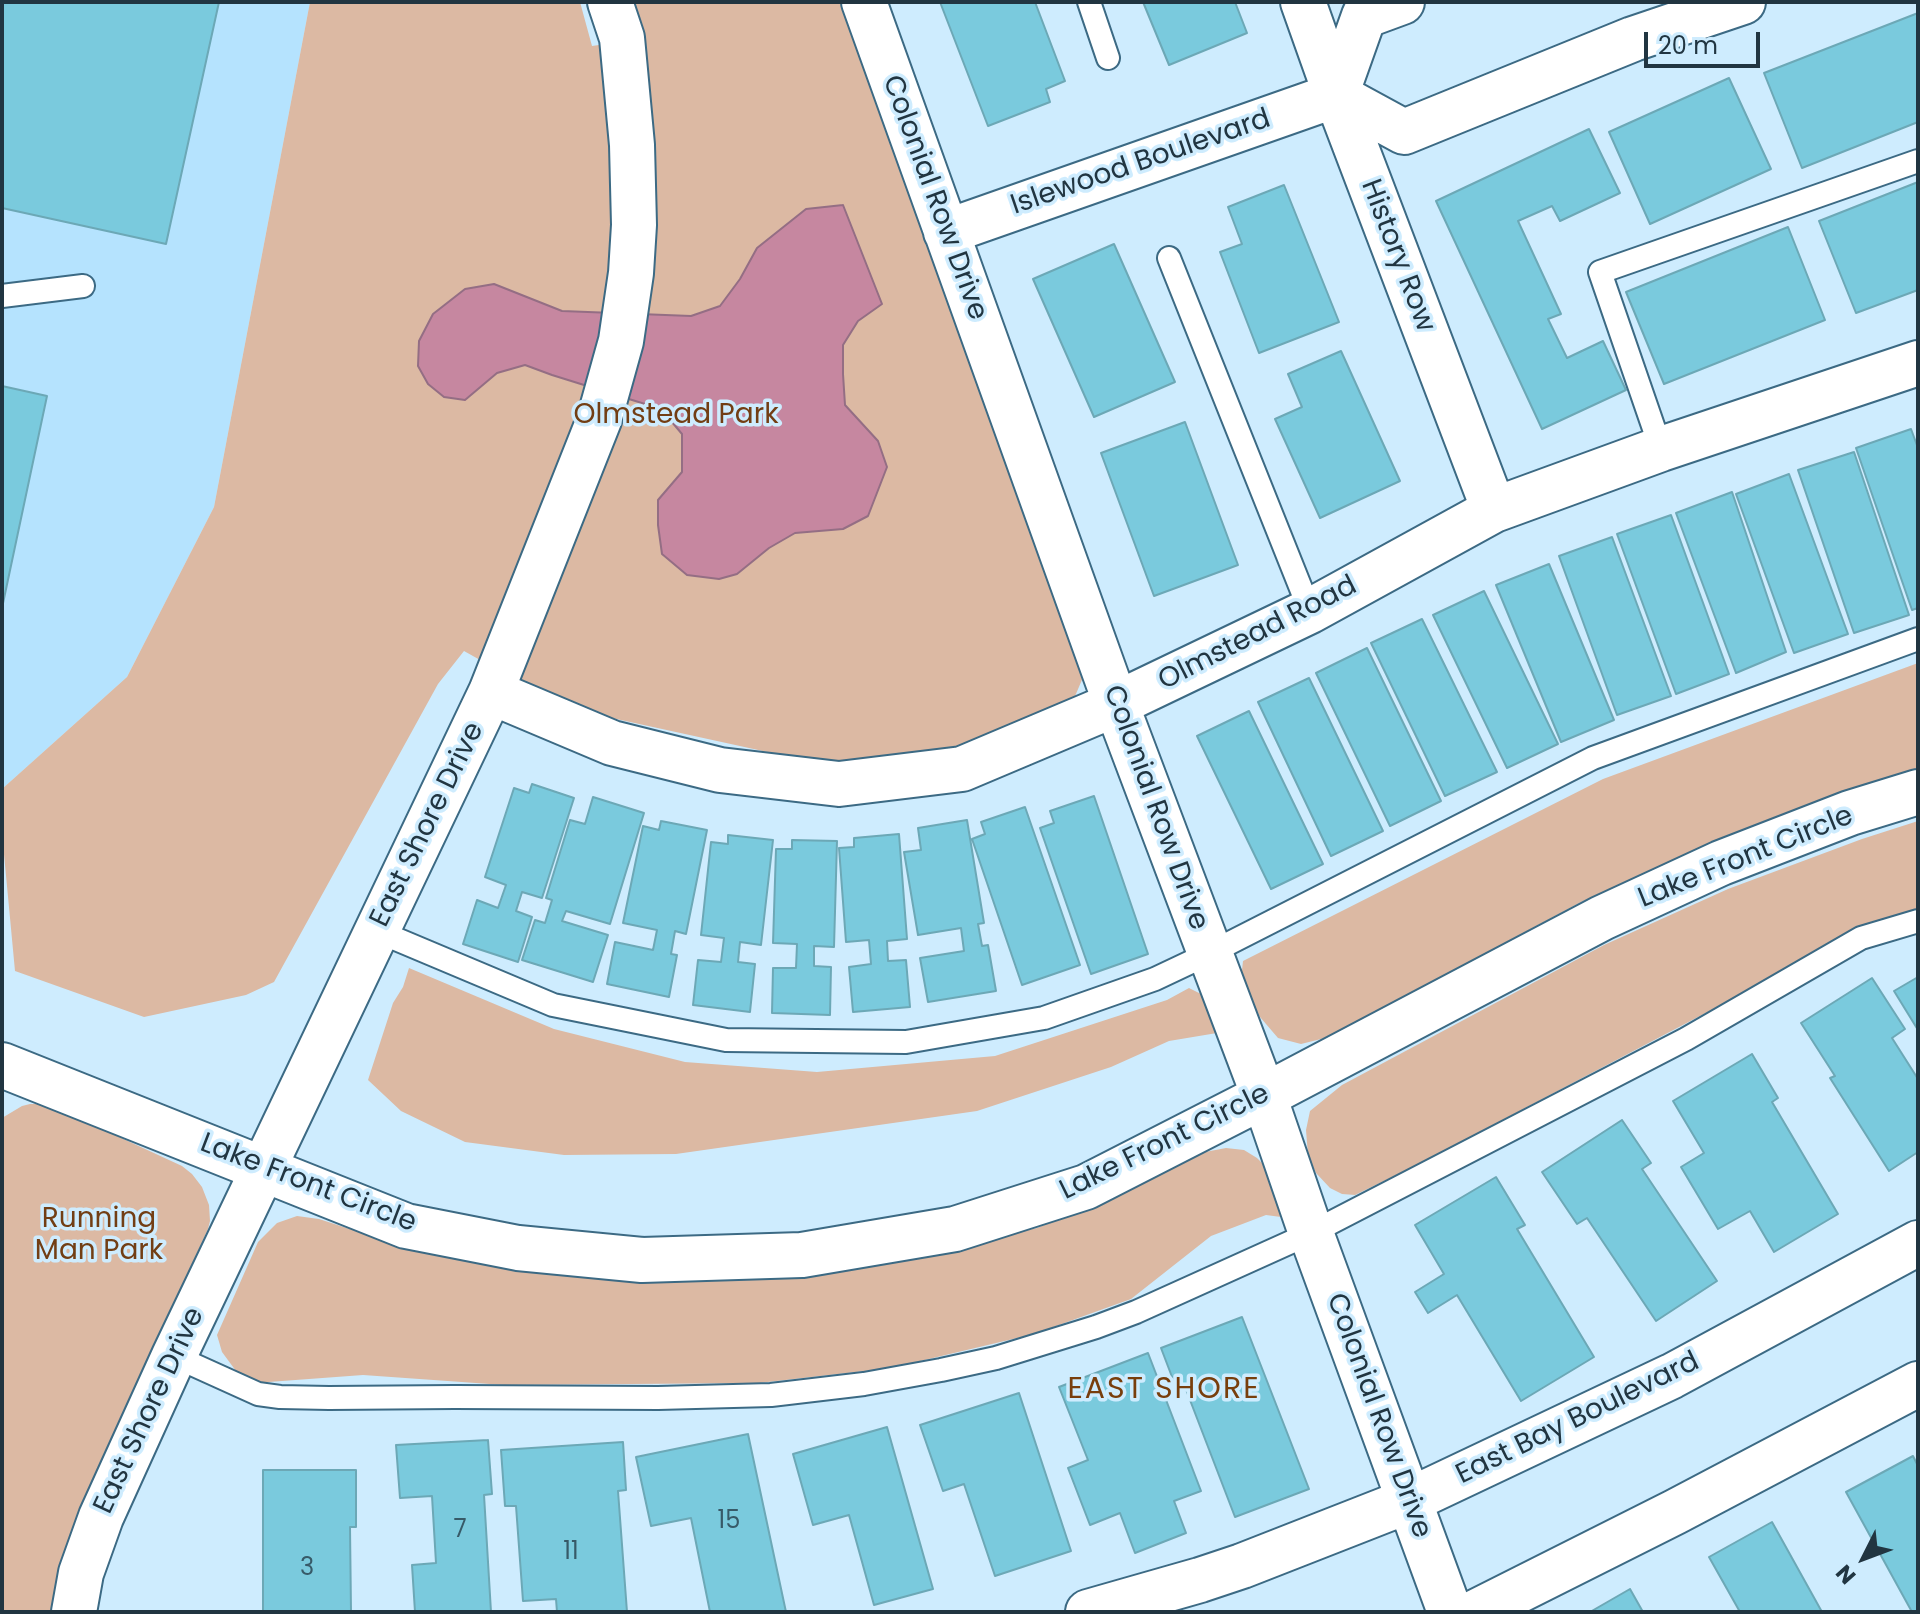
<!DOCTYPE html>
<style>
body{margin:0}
#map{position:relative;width:1920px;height:1614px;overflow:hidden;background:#ceecfe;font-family:Poppins,sans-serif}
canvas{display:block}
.frame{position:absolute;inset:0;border:4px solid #213541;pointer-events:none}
.north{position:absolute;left:1824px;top:1518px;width:80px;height:80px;-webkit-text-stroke:6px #ceecfe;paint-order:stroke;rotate:228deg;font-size:22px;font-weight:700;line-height:32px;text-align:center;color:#213541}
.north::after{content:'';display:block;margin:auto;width:28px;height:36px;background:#213541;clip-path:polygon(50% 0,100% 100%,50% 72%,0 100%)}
.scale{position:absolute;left:1644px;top:32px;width:116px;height:36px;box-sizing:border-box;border:4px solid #213541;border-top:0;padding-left:10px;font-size:24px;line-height:28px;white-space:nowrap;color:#213541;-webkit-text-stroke:6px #ceecfe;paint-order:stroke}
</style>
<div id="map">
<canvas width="1920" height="1614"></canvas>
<div class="frame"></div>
<div class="north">N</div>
<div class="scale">20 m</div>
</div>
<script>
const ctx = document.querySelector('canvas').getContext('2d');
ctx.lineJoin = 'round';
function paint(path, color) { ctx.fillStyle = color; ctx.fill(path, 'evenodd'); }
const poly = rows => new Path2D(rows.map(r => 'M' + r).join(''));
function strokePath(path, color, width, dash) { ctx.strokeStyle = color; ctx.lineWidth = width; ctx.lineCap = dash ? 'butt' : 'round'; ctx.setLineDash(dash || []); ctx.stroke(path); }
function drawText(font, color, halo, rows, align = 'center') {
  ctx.font = font + ' Poppins,sans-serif'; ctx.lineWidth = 7; ctx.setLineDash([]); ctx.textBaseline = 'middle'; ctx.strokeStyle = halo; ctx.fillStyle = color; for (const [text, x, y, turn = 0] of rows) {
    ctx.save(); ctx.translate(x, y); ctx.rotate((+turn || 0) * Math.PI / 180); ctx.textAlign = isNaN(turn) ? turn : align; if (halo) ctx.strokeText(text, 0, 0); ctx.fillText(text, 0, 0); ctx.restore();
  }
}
const built = poly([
 [2,2,310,2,214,507,127,677,2,789]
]);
const green = poly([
 [310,2,580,2,592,46,640,39,631,2,844,2,1084,675,1070,708,1034,729,920,758,836,767,566,708,464,651,438,684,274,982,246,995,144,1017,15,971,2,833,2,789,127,677,214,507],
 [1918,663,1918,768,1842,792,1710,843,1581,902,1329,1037,1301,1044,1278,1038,1260,1017,1241,980,1243,961,1603,779],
 [1918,821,1918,911,1850,937,1415,1166,1355,1195,1342,1194,1330,1188,1316,1173,1308,1155,1306,1130,1310,1111,1342,1085,1604,945,1728,889,1862,839],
 [409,968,554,1029,685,1062,817,1072,995,1056,1167,1000,1189,988,1203,995,1217,1033,1169,1041,1111,1067,977,1111,676,1154,564,1155,465,1142,401,1111,368,1080,393,1003,403,987],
 [30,1104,41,1104,52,1106,182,1166,192,1174,202,1187,209,1205,210,1221,208,1229,84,1500,66,1554,55,1612,2,1612,2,1118,22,1106],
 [1226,1148,1244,1150,1257,1158,1273,1174,1281,1194,1281,1217,1266,1215,1211,1236,1131,1299,1034,1334,891,1368,759,1383,504,1385,363,1375,255,1383,236,1371,222,1352,217,1335,258,1242,277,1223,297,1216,319,1219,402,1246,625,1278,729,1279,838,1270,1037,1228,1131,1189,1205,1152]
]);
const water = poly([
 [843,205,882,304,858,321,843,345,843,374,845,405,878,441,887,467,868,516,843,529,795,533,769,548,737,574,719,579,687,575,662,554,658,525,658,500,682,472,682,434,661,409,552,375,525,365,497,373,465,400,444,397,428,384,418,366,419,341,433,314,465,289,494,284,562,311,691,316,720,306,740,279,757,248,806,209,843,205]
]);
const building = poly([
 [2,2,219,2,166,244,2,208,2,2],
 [940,2,1035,2,1065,81,1046,89,1050,102,988,126,940,2],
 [1143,2,1235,2,1247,33,1169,65,1143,2],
 [1918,13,1918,122,1802,168,1764,73,1918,13],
 [1729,78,1771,169,1650,224,1609,132,1729,78],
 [1589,129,1620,193,1560,221,1552,206,1518,221,1561,314,1548,319,1567,358,1603,341,1626,390,1542,429,1436,201,1589,129],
 [1918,182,1918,290,1856,313,1819,221,1918,182],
 [1284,185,1339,322,1259,353,1220,252,1242,244,1228,207,1284,185],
 [1788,227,1825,320,1664,384,1626,292,1788,227],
 [1114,244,1175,382,1094,417,1033,279,1114,244],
 [1341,351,1400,481,1320,518,1275,419,1302,407,1288,374,1341,351],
 [2,386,47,396,2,608,2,386],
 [1185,422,1238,565,1154,596,1101,453,1185,422],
 [1911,429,1918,448,1918,608,1912,610,1856,448,1911,429],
 [1854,452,1909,615,1854,633,1798,470,1854,452],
 [1789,474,1848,634,1794,653,1736,494,1789,474],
 [1732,492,1786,652,1736,673,1676,513,1732,492],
 [1671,515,1729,674,1676,694,1617,534,1671,515],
 [1612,537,1671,696,1617,715,1559,556,1612,537],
 [1549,564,1614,720,1561,742,1496,585,1549,564],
 [1484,591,1558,744,1507,768,1433,615,1484,591],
 [1422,619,1497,772,1445,796,1371,643,1422,619],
 [1367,648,1441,801,1390,826,1316,673,1367,648],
 [1309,678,1383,831,1331,856,1258,702,1309,678],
 [1249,711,1323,864,1271,889,1197,736,1249,711],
 [532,784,574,798,542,898,522,892,516,911,532,917,518,962,463,944,477,900,498,908,506,885,485,877,514,788,529,793,532,784],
 [1094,796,1148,954,1091,974,1040,828,1054,823,1050,811,1094,796],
 [593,797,644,813,610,924,566,911,562,921,608,935,593,982,522,960,535,920,545,923,552,900,546,898,570,820,585,824,593,797],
 [1025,807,1080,965,1022,985,972,839,985,834,981,822,1025,807],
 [967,820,984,923,978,924,982,946,988,945,996,991,928,1002,920,958,964,951,961,928,918,935,904,852,921,850,918,828,967,820],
 [661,821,707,830,686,934,675,931,671,954,677,955,669,997,607,984,615,942,653,950,657,930,623,923,643,826,659,830,661,821],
 [899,834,907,939,887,941,888,961,906,960,910,1007,853,1012,849,967,871,964,869,940,846,942,839,848,854,847,854,838,899,834],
 [728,835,773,840,761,945,740,942,738,962,755,964,750,1012,693,1005,698,960,721,962,724,938,701,935,711,842,728,844,728,835],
 [792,840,837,841,834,947,814,946,814,966,831,967,830,1015,772,1013,773,968,796,968,797,944,773,943,776,849,792,849,792,840],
 [1918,977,1918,1030,1894,991,1918,977],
 [1872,978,1905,1029,1892,1038,1918,1079,1918,1152,1889,1171,1830,1078,1835,1076,1801,1023,1872,978],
 [1752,1054,1778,1098,1772,1102,1838,1214,1774,1252,1750,1211,1718,1229,1681,1167,1704,1153,1673,1101,1752,1054],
 [1622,1120,1651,1163,1642,1169,1717,1281,1656,1321,1587,1218,1577,1224,1542,1172,1622,1120],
 [1496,1177,1525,1225,1517,1229,1594,1357,1521,1401,1457,1295,1428,1313,1415,1292,1444,1274,1415,1225,1496,1177],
 [1242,1317,1309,1489,1235,1517,1185,1387,1177,1390,1161,1348,1242,1317],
 [1148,1353,1201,1491,1174,1501,1186,1533,1135,1553,1120,1513,1090,1525,1068,1468,1088,1460,1059,1387,1148,1353],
 [1019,1393,1071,1551,995,1576,964,1484,943,1491,920,1425,1019,1393],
 [887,1427,933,1589,874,1605,849,1515,813,1525,793,1454,887,1427],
 [748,1434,786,1612,710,1612,691,1518,651,1526,636,1457,748,1434],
 [488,1440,492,1494,484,1495,491,1612,415,1612,412,1565,436,1563,432,1496,400,1498,396,1445,488,1440],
 [623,1442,626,1490,618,1491,627,1612,557,1612,556,1599,523,1601,516,1506,505,1506,501,1450,623,1442],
 [1913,1456,1918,1466,1918,1612,1912,1612,1846,1492,1913,1456],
 [263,1470,356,1470,356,1527,350,1527,351,1612,263,1612,263,1470],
 [1772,1522,1822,1612,1740,1612,1709,1557,1772,1522],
 [1630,1589,1643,1612,1590,1612,1630,1589]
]);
const service = poly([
 [1089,2,1108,58],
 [1169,258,1310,611],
 [2,296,83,286],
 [1661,449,1600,272,1918,161],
 [377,931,553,1005,726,1040,906,1042,1044,1018,1155,979,1210,953,1593,758,1918,639],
 [174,1356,258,1394,280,1397,329,1398,455,1397,658,1398,771,1395,864,1384,941,1370,996,1358,1096,1327,1136,1312,1311,1233,1686,1039,1861,938,1918,921]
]);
const minor = poly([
 [864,2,1116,704,1264,1096,1311,1233,1450,1612],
 [1303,2,1336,95,1494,510],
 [1336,95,1364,16,1402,2],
 [946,232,1336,95,1404,132,1633,39,1743,2],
 [491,692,612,743,720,770,839,784,962,769,1116,704,1310,611,1494,510,1661,449,1918,363],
 [2,1065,406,1226,518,1248,642,1260,802,1255,955,1229,1086,1187,1264,1096,1602,918,1721,863,1850,813,1918,792],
 [74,1612,81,1573,101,1517,174,1356,491,692,599,420,621,341,631,273,634,225,632,145,622,38,610,2],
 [1088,1612,1200,1580,1242,1566,1408,1501,1672,1376,1918,1243],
 [1476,1612,1675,1512,1918,1384]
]);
const numberNames = [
 ["15",729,1522],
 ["7",460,1531],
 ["11",571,1553],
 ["3",307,1569]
];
const streetNames = [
 ["Islewood Boulevard",1141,163,-19],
 ["Colonial Row Drive",934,198,70],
 ["History Row",1397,256,69],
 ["Olmstead Road",1258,634,-27],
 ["Colonial Row Drive",1155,808,70],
 ["East Shore Drive",428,825,-64],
 ["Lake Front Circle",1746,858,-22],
 ["Lake Front Circle",1165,1143,-26],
 ["Lake Front Circle",308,1184,21],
 ["East Shore Drive",150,1411,-65],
 ["Colonial Row Drive",1378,1416,70],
 ["East Bay Boulevard",1578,1419,-26]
];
const parkNames = [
 ["Olmstead Park",676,416],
 ["Running",99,1220],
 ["Man Park",99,1252]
];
const neighbourhoodNames = [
 ["EAST SHORE",1164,1390]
];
paint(built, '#b5e3fe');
paint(green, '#dcb9a3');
paint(water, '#c687a0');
strokePath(water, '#946e84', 2);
paint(building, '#7acadd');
strokePath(building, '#6ca8b6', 2);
strokePath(service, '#3c6a84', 26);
strokePath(minor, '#3c6a84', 48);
strokePath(service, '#fff', 22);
strokePath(minor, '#fff', 44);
drawText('24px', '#375a68', null, numberNames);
drawText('28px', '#213541', '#ceecfe', streetNames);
drawText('28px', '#723e14', '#ceecfe', parkNames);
ctx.letterSpacing = '2px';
drawText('30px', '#783e0c', '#ceecfe', neighbourhoodNames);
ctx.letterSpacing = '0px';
</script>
